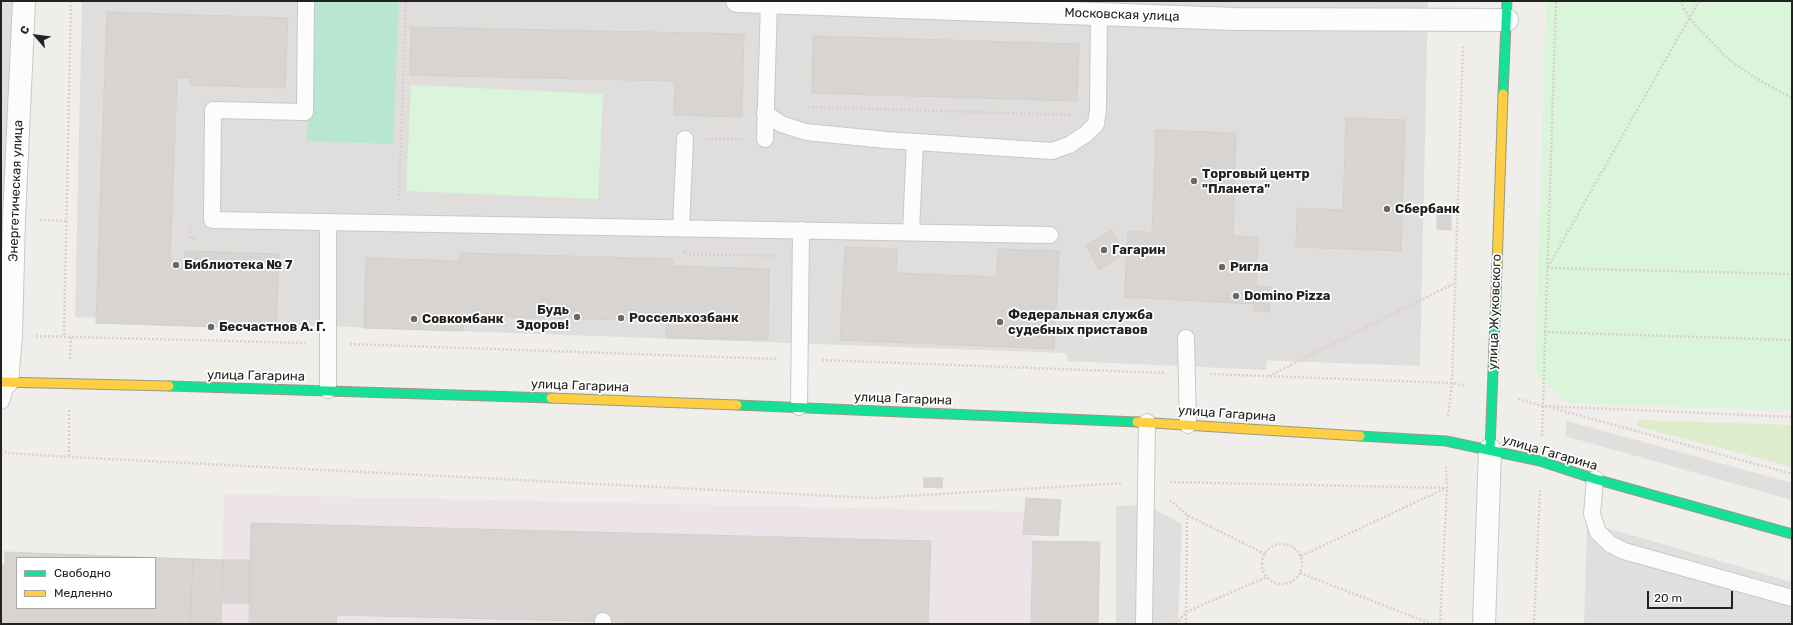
<!DOCTYPE html>
<meta charset="utf-8">
<style>
body{margin:0}
#map{position:relative;width:1793px;height:625px;overflow:hidden;background:#f0eeeb;font-family:Rubik,sans-serif}
canvas{display:block}
.frame{position:absolute;inset:0;border:2px solid #222;pointer-events:none}
.legend{position:absolute;left:16px;top:557px;width:140px;height:52px;box-sizing:border-box;background:#fff;border:1px solid #a7a7a7;margin:0;padding:5px 7px;list-style:none;font-size:12px;color:#222}
.legend li{display:flex;align-items:center;gap:8px;height:20px}
.legend b{width:20px;border:1px solid #a7a7a7}
.north{position:absolute;left:16px;top:16px;width:40px;height:40px;-webkit-text-stroke:3px #fff;paint-order:stroke;rotate:298deg;font-size:11px;font-weight:700;line-height:16px;text-align:center;color:#222}
.north::after{content:'';display:block;margin:auto;width:14px;height:18px;background:#222;clip-path:polygon(50% 0,100% 100%,50% 72%,0 100%)}
.scale{position:absolute;left:1647px;top:591px;width:86px;height:18px;box-sizing:border-box;border:2px solid #222;border-top:0;padding-left:5px;font-size:12px;line-height:14px;white-space:nowrap;color:#222;-webkit-text-stroke:3px #fff;paint-order:stroke}
</style>
<div id="map">
<canvas width="1793" height="625"></canvas>
<div class="frame"></div>
<ul class="legend">
<li><b style="height:5px;background:#16e098"></b>Свободно</li>
<li><b style="height:5px;background:#ffcf43"></b>Медленно</li>
</ul>
<div class="north">С</div>
<div class="scale">20 m</div>
</div>
<script>
const ctx = document.querySelector('canvas').getContext('2d');
ctx.lineJoin = 'round';
function paint(path, color) { ctx.fillStyle = color; ctx.fill(path, 'evenodd'); }
const poly = rows => new Path2D(rows.map(r => 'M' + r).join(''));
function strokePath(path, color, width, dash) { ctx.strokeStyle = color; ctx.lineWidth = width; ctx.lineCap = dash ? 'butt' : 'round'; ctx.setLineDash(dash || []); ctx.stroke(path); }
function drawText(font, color, halo, rows, align = 'center') {
  ctx.font = font + ' Rubik,sans-serif'; ctx.lineWidth = 3.5; ctx.setLineDash([]); ctx.textBaseline = 'middle'; ctx.strokeStyle = halo; ctx.fillStyle = color; for (const [text, x, y, turn = 0] of rows) {
    ctx.save(); ctx.translate(x, y); ctx.rotate((+turn || 0) * Math.PI / 180); ctx.textAlign = isNaN(turn) ? turn : align; if (halo) ctx.strokeText(text, 0, 0); ctx.fillText(text, 0, 0); ctx.restore();
  }
}
const residential = poly([
 [82,1,1428,1,1420,366,75,317]
]);
const industrial = poly([
 [224,494,1034,512,1033,541,1100,542,1098,624,221,624]
]);
const grass = poly([
 [1637,420,1792,425,1792,467,1637,426]
]);
const park = poly([
 [1546,1,1792,1,1792,410,1567,403,1535,374],
 [411,85,603,94,598,199,406,191]
]);
const pitch = poly([
 [312,1,399,1,393,144,307,141]
]);
const parking = poly([
 [1,1,16,1,1,324],
 [1069,263,1121,266,1120,315,1272,322,1266,370,1067,361],
 [1567,421,1792,483,1792,500,1565,436],
 [1146,505,1182,524,1178,624,1116,624,1116,506],
 [1587,522,1792,582,1792,624,1584,624]
]);
const building = poly([
 [107,12,288,18,285,88,190,85,190,78,177,77,175,133,170,260,184,261,185,251,279,254,276,329,96,323,107,12],
 [411,27,744,34,742,117,674,115,675,81,410,75,411,27],
 [813,36,1079,44,1077,101,812,93,813,36],
 [1346,118,1405,120,1401,251,1296,247,1297,208,1343,210,1346,118],
 [1156,130,1236,133,1233,236,1258,237,1256,286,1271,287,1269,312,1254,311,1254,304,1125,297,1126,255,1123,255,1099,270,1086,245,1112,230,1123,250,1127,249,1128,231,1152,233,1156,130],
 [1437,215,1451,215,1451,230,1437,229,1437,215],
 [845,247,897,249,896,273,997,277,998,249,1059,251,1054,349,840,340,845,247],
 [460,253,673,259,673,266,769,269,768,340,666,338,667,321,464,316,463,331,364,328,366,258,460,261,460,253],
 [924,478,943,478,942,488,924,487,924,478],
 [1026,498,1061,500,1058,536,1023,534,1026,498],
 [251,523,931,541,928,624,700,624,337,615,336,624,249,624,251,523],
 [1033,541,1100,542,1098,624,1031,624,1033,541],
 [5,552,193,559,190,624,1,624,1,565,5,565,5,552],
 [17,558,155,558,155,608,17,608,17,558],
 [193,559,223,560,221,624,190,624,193,559],
 [223,560,250,560,249,603,221,603,223,560]
]);
const path = poly([
 [1680,1,1689,18,1727,58,1757,79,1792,98],
 [808,107,1071,115],
 [707,139,742,139],
 [399,200,406,1],
 [40,220,67,221],
 [190,228,190,238,197,238],
 [684,251,684,254,778,256],
 [1548,267,1699,1],
 [1547,268,1792,274],
 [1544,332,1792,340],
 [64,335,71,1],
 [36,336,305,343],
 [350,344,777,359],
 [70,359,71,335],
 [822,360,1165,373],
 [1210,374,1452,383,1466,386],
 [1269,376,1455,283],
 [1518,399,1543,406,1792,417],
 [1549,407,1792,474],
 [69,410,69,457],
 [1448,416,1452,383,1463,45],
 [1542,436,1556,1],
 [1,450,8,453,69,457,873,498,1123,483],
 [1170,482,1447,488],
 [1170,500,1187,515,1265,554],
 '1262 564a20 20 0 1 1 40 0a20 20 0 1 1-40 0Z',
 [1301,556,1446,488],
 [1300,573,1432,624],
 [1176,624,1186,612,1267,577],
 [1186,624,1187,515],
 [1440,624,1447,488,1446,467],
 [1534,624,1540,489]
]);
const lane = poly([
 [306,1,305,112,213,110,212,220,1050,235],
 [765,113,781,124,806,132,886,140,1052,151,1069,145,1086,134,1096,124,1098,109,1099,14],
 [765,139,769,2],
 [681,228,685,139],
 [911,232,915,142],
 [1186,338,1188,425],
 [328,390,328,222],
 [1,401,7,382],
 [799,407,801,230],
 [1595,479,1592,514,1598,532,1610,544,1624,551,1792,598],
 [603,624,603,621],
 [1144,624,1147,422]
]);
const street = poly([
 [737,1,1234,19,1507,20],
 [7,382,11,336,14,219,24,1],
 [1484,624,1490,450]
]);
const fast = poly([
 [1503,94,1507,1],
 [169,386,551,398],
 [737,405,1137,422],
 [1360,436,1446,441,1540,461,1595,479,1792,534],
 [1490,450,1497,266]
]);
const slow = poly([
 [1497,266,1503,94],
 [1,382,169,386],
 [551,398,737,405],
 [1137,422,1360,436]
]);
const markers = [
 [1194,181,4,"#6a6968"],
 [1387,209,4,"#6a6968"],
 [1104,250,4,"#6a6968"],
 [176,265,4,"#6a6968"],
 [1222,267,4,"#6a6968"],
 [1236,296,4,"#6a6968"],
 [577,317,4,"#6a6968"],
 [621,318,4,"#6a6968"],
 [414,319,4,"#6a6968"],
 [1000,322,4,"#6a6968"],
 [211,327,4,"#6a6968"]
];
const streetNames = [
 ["Московская улица",1122,15,2],
 ["Энергетическая улица",16,191,-88],
 ["улица Жуковского",1495,312,-88],
 ["улица Гагарина",256,376,1],
 ["улица Гагарина",580,386,2],
 ["улица Гагарина",903,399,2],
 ["улица Гагарина",1227,414,4],
 ["улица Гагарина",1550,453,16]
];
const poiNames = [
 ["Торговый центр",1202,174],
 ["\"Планета\"",1202,189],
 ["Сбербанк",1395,209],
 ["Гагарин",1112,250],
 ["Библиотека № 7",184,265],
 ["Ригла",1230,267],
 ["Domino Pizza",1244,296],
 ["Будь",569,310,"right"],
 ["Здоров!",569,325,"right"],
 ["Федеральная служба",1008,315],
 ["судебных приставов",1008,330],
 ["Россельхозбанк",629,318],
 ["Совкомбанк",422,319],
 ["Бесчастнов А. Г.",219,327]
];
paint(residential, '#dfdedc');
paint(industrial, '#ede4e9');
paint(grass, '#ddeccb');
paint(park, '#daf5da');
paint(pitch, '#b7e6d2');
paint(parking, '#e0dfde');
paint(building, '#d7d4d2');
strokePath(building, '#d3d0cc', 1);
strokePath(lane, '#c9c8c7', 18);
strokePath(street, '#c9c8c7', 24);
strokePath(fast, '#999a82', 11);
strokePath(slow, '#999a82', 11);
strokePath(path, '#dccecd', 2.5, [2, 2]);
strokePath(lane, '#fdfcfc', 16);
strokePath(street, '#fdfcfc', 22);
strokePath(fast, '#16e098', 9);
strokePath(slow, '#ffcf43', 9);
for (const [x, y, r, color] of markers) { const dot = new Path2D(); dot.arc(x, y, r, 0, 2 * Math.PI); ctx.fillStyle = color; ctx.fill(dot); strokePath(dot, '#fff', 1.5); }
drawText('13px', '#222', '#fff', streetNames);
drawText('bold 13px', '#222', '#fff', poiNames, 'left');
</script>
